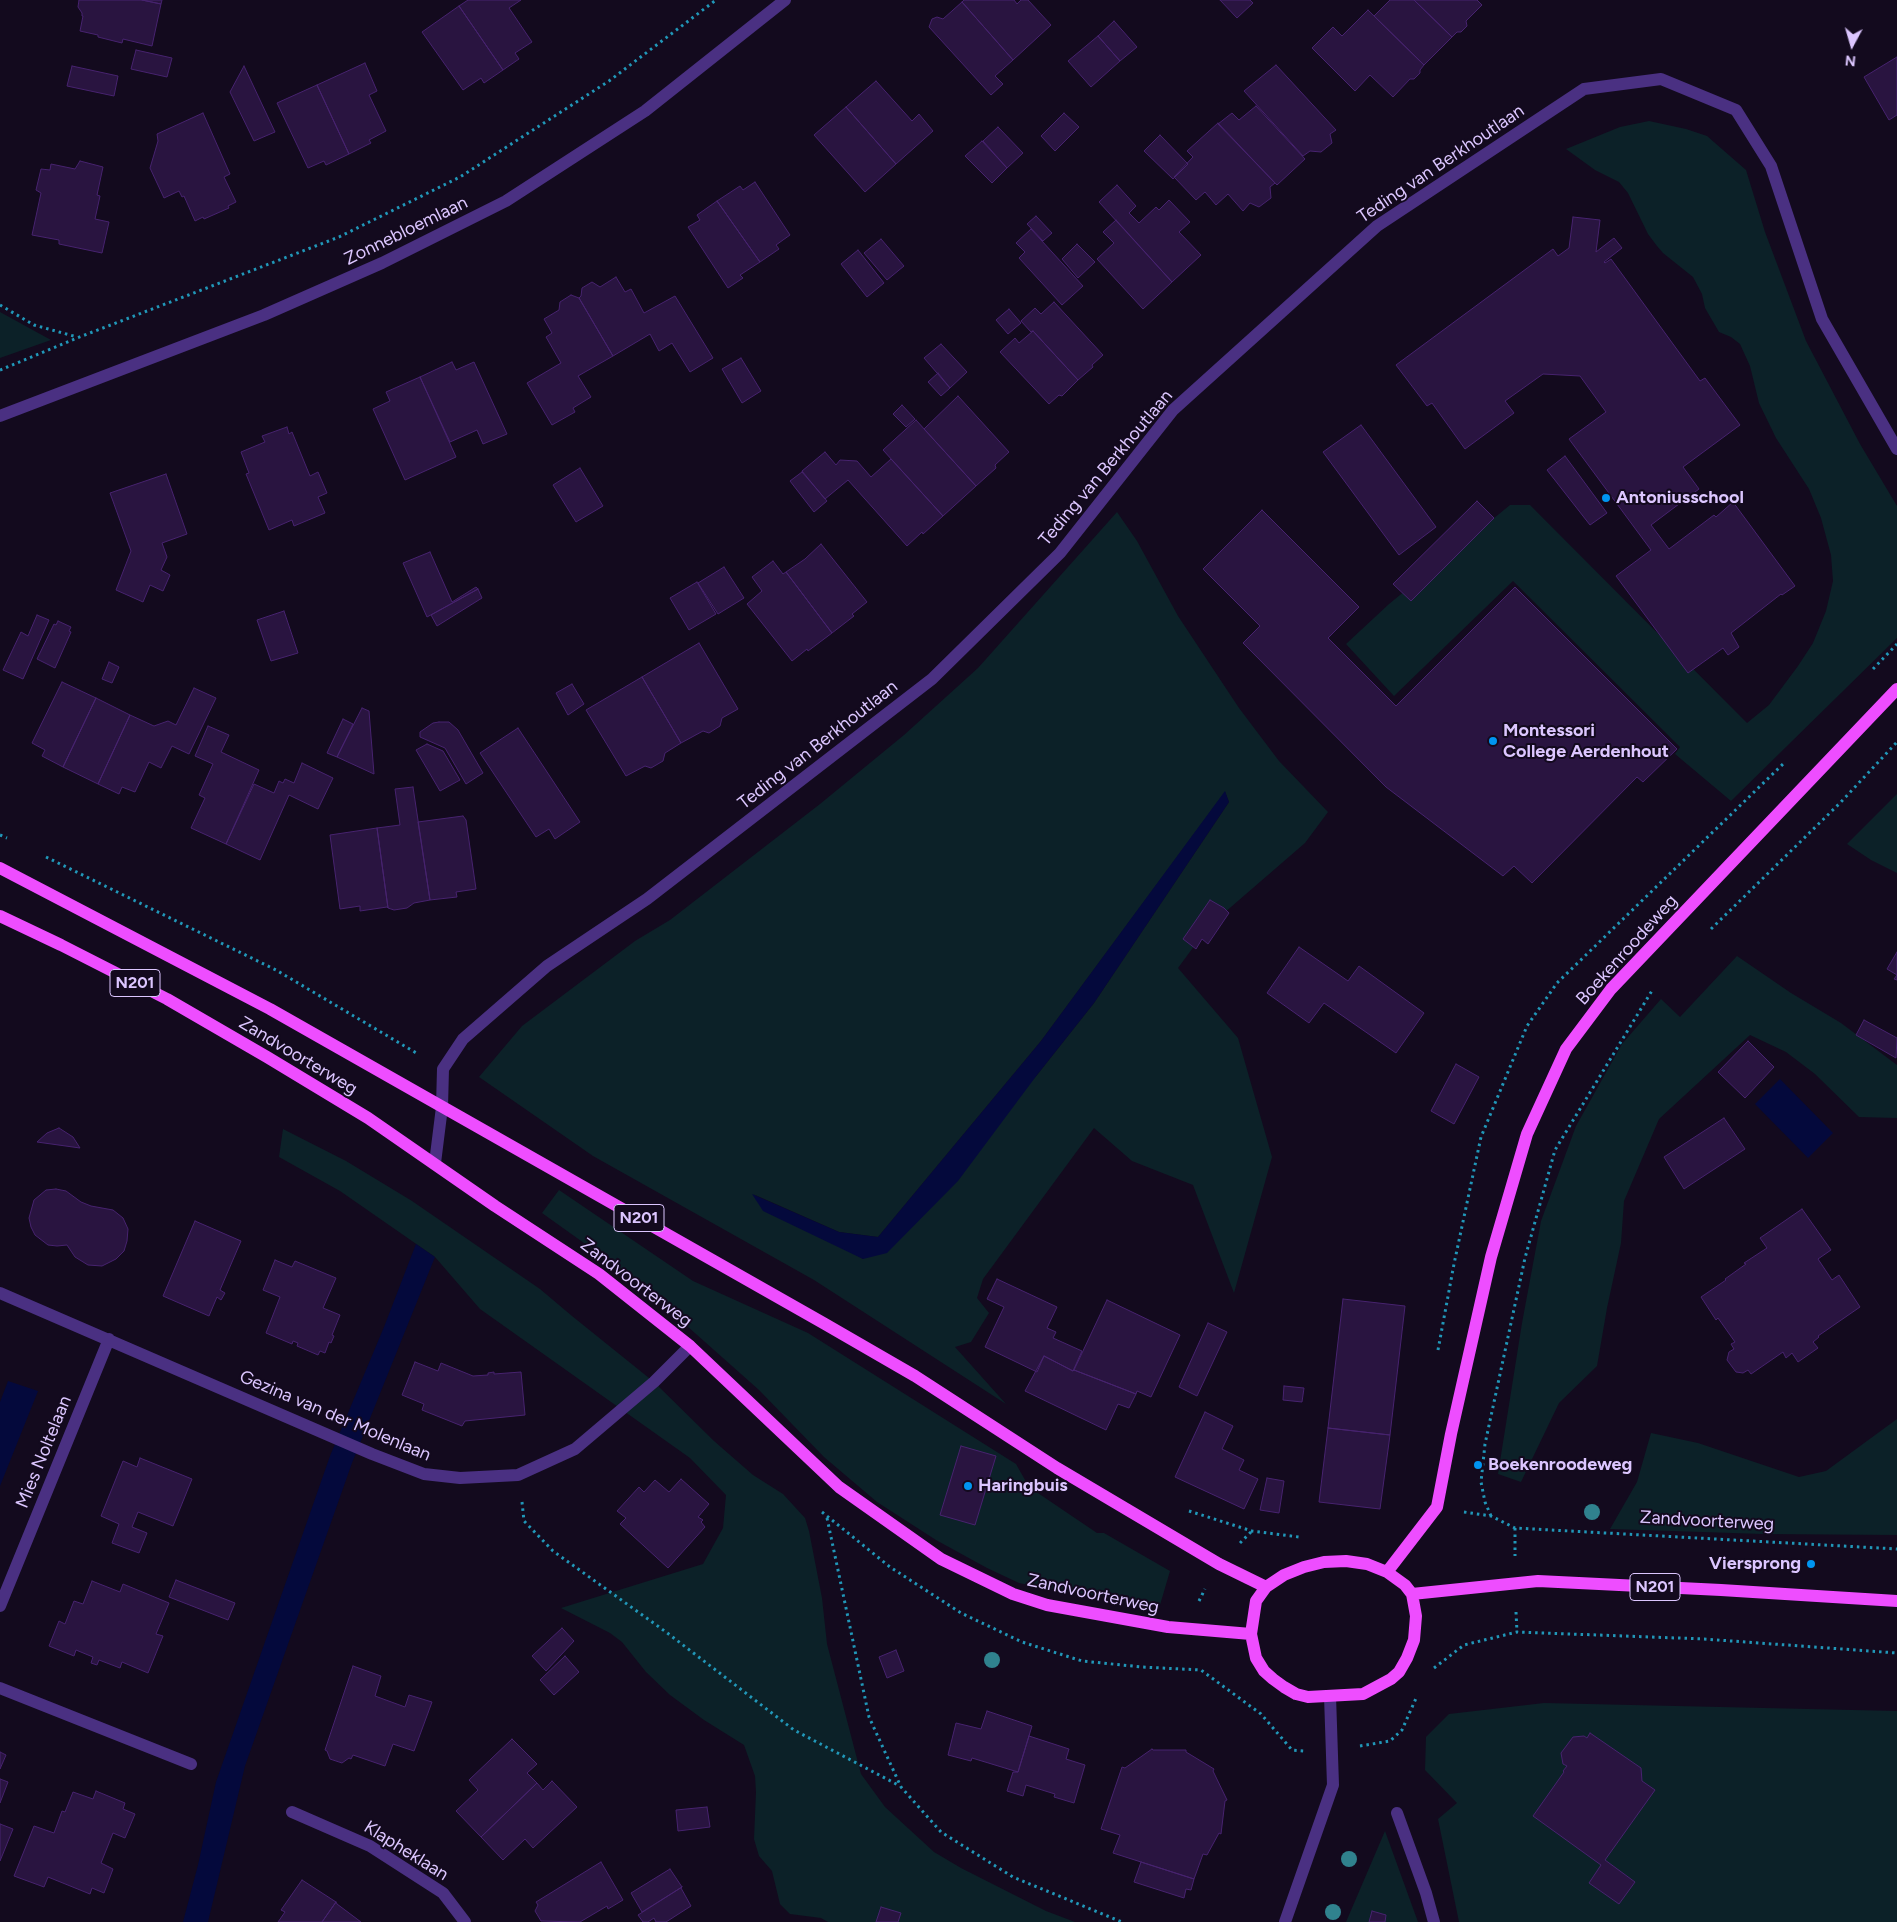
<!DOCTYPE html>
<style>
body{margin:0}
#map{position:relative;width:1897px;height:1922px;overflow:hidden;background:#130a1e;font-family:Figtree,sans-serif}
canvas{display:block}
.north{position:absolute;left:1827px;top:20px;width:50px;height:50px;-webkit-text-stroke:4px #130a1e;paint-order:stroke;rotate:186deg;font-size:14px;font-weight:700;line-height:20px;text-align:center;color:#dcc6ff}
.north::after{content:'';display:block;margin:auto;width:18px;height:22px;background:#dcc6ff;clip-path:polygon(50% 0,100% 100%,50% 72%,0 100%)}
</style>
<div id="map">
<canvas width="1897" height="1922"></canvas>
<div class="north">N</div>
</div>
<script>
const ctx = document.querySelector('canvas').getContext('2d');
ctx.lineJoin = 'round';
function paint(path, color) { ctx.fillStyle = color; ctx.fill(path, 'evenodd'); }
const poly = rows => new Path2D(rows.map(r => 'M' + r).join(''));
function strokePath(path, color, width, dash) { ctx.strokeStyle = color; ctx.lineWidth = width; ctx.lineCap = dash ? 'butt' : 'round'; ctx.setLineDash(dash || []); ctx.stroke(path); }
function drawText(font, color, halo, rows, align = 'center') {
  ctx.font = font + ' Figtree,sans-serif'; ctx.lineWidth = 4; ctx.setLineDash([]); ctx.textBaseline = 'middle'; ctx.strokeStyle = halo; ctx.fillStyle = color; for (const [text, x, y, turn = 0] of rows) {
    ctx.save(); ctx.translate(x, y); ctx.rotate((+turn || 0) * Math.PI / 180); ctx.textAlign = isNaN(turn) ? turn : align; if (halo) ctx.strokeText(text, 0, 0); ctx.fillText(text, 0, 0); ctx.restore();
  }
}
const green = poly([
 [1649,121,1686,129,1707,136,1746,170,1765,232,1806,341,1860,444,1897,506,1897,638,1731,801,1675,754,1680,747,1513,581,1394,696,1346,644,1389,604,1510,505,1530,505,1747,723,1769,705,1798,666,1813,643,1826,611,1833,581,1831,555,1821,518,1809,489,1776,438,1759,403,1750,366,1740,344,1731,337,1719,332,1705,308,1702,294,1693,277,1663,253,1657,246,1648,234,1628,193,1619,182,1595,170,1566,149,1620,127],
 [0,312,51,340,0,358],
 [1117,512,1137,541,1178,616,1239,708,1279,761,1328,812,1305,843,1209,926,1178,968,1238,1038,1272,1157,1234,1293,1193,1185,1132,1161,1094,1128,983,1279,977,1298,989,1313,971,1342,955,1347,1006,1404,814,1280,593,1156,479,1077,522,1026,635,941,670,920,820,804,904,735,978,668],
 [1225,792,1229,802,1094,1003,1037,1075,863,1259,753,1194,839,1232,878,1237,1041,1041],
 [1897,794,1897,873,1871,860,1847,844],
 [1737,956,1791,993,1841,1023,1897,1065,1897,1118,1859,1117,1815,1074,1786,1052,1750,1035,1659,1119,1624,1201,1621,1243,1607,1308,1597,1366,1559,1403,1521,1482,1498,1474,1522,1323,1541,1221,1576,1126,1622,1044,1661,999,1680,1017],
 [283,1129,346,1161,412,1201,540,1289,572,1316,654,1382,714,1441,753,1475,783,1494,805,1518,809,1531,822,1598,827,1644,861,1774,885,1807,934,1852,961,1868,1046,1911,1075,1922,828,1922,821,1918,790,1914,780,1904,772,1871,759,1856,754,1839,756,1792,755,1776,744,1745,704,1720,670,1695,646,1672,622,1642,610,1633,561,1608,703,1564,723,1528,726,1495,690,1458,480,1309,435,1257,340,1191,279,1157],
 [559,1190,693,1281,808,1333,1016,1464,1029,1487,1097,1533,1104,1533,1170,1571,1160,1605,1118,1598,1055,1590,1019,1583,987,1568,936,1540,877,1502,824,1457,759,1390,669,1310,651,1291,542,1213],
 [1897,1419,1897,1535,1763,1534,1610,1529,1637,1482,1651,1433,1698,1443,1799,1477,1826,1471],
 [1544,1703,1897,1711,1897,1922,1459,1922,1438,1819,1457,1803,1425,1770,1426,1737,1449,1714],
 [1385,1831,1418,1922,1346,1922]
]);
const water = poly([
 [1225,791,1229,802,1094,1003,1037,1075,958,1181,887,1253,863,1259,763,1211,752,1194,839,1232,878,1237,1041,1041],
 [1780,1079,1833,1133,1808,1158,1755,1104],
 [416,1244,435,1257,352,1463,245,1766,208,1922,183,1922,198,1865,216,1782,330,1456,384,1327],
 [8,1381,38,1391,0,1486,0,1402]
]);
const building = poly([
 [79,0,142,0,161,4,152,46,123,39,122,43,98,37,98,35,80,31,83,16,82,16,82,13,78,7,79,0],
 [142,0,162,0,161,4,142,0],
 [468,0,521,0,509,8,532,42,515,53,519,59,503,70,459,6,468,0],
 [964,0,1014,0,1017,4,1021,0,1028,0,1051,25,1013,60,962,2,964,0],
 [1220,0,1250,0,1253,3,1237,18,1220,0],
 [1390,0,1414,0,1452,37,1424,65,1374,16,1390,0],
 [1414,0,1477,0,1482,5,1466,21,1467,26,1461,32,1457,32,1452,37,1414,0],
 [962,2,1013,60,995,76,1003,84,991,95,929,27,932,19,937,17,943,19,962,2],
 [459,6,503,70,484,83,481,78,463,90,422,32,459,6],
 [1368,10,1424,65,1420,70,1420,73,1414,79,1410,79,1393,97,1370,75,1355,91,1312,48,1333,27,1342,36,1368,10],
 [1114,21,1137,47,1120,61,1098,36,1114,21],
 [1098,36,1120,61,1091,87,1068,61,1098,36],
 [136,50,172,58,167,77,131,69,136,50],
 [1897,57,1897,115,1889,120,1864,77,1897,57],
 [365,63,377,91,369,95,386,131,369,140,371,143,349,154,317,85,365,63],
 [1276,65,1336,130,1330,134,1332,143,1321,152,1310,151,1303,156,1244,91,1276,65],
 [72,66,118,76,114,96,67,86,72,66],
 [244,66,275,132,254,141,230,92,244,66],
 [876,81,912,121,919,114,933,131,896,164,846,107,876,81],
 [317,85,349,154,326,165,324,161,308,168,277,103,317,85],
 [1256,106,1305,159,1277,185,1218,124,1232,113,1239,120,1256,106],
 [846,107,896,164,865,192,814,135,846,107],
 [203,113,230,174,224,177,236,202,228,206,229,208,204,219,203,217,195,221,184,196,182,197,179,191,164,198,150,168,158,141,157,134,203,113],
 [1064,113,1079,127,1055,151,1041,136,1064,113],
 [1218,123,1275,183,1270,187,1271,198,1259,207,1250,203,1243,211,1228,194,1216,205,1205,192,1196,200,1174,177,1193,157,1187,151,1218,123],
 [998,127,1023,153,1007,168,983,141,998,127],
 [1160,135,1188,164,1173,179,1144,151,1160,135],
 [982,141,1007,168,992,183,965,156,982,141],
 [80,161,103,167,97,195,100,196,95,219,109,222,102,253,59,244,59,240,32,235,41,193,36,190,41,169,50,170,51,164,75,169,80,161],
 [755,182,790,235,776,245,779,249,760,262,717,201,740,186,743,190,755,182],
 [1117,185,1136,206,1129,213,1139,223,1156,207,1159,210,1169,200,1190,222,1179,232,1201,255,1172,282,1099,202,1117,185],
 [717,201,760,262,740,275,743,278,728,288,688,227,700,220,697,215,717,201],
 [1036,216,1052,233,1043,241,1027,224,1036,216],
 [1573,217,1600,220,1596,252,1614,238,1622,248,1604,262,1605,263,1611,259,1700,381,1705,378,1740,425,1683,467,1699,489,1651,525,1669,549,1714,515,1716,517,1733,502,1795,586,1782,595,1781,594,1731,633,1739,647,1728,655,1723,648,1688,673,1616,576,1651,550,1569,439,1606,412,1580,376,1543,374,1505,401,1514,413,1465,449,1432,403,1427,406,1396,365,1553,249,1558,256,1569,248,1573,217],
 [1116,220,1172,282,1143,309,1097,259,1114,243,1103,232,1116,220],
 [1031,229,1083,286,1062,305,1019,258,1025,252,1016,243,1031,229],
 [881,239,904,266,887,280,864,253,881,239],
 [1077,244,1095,262,1078,278,1062,259,1077,244],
 [858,250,884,283,867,297,841,264,858,250],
 [616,277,625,292,631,289,644,313,675,296,713,358,690,372,672,343,659,351,650,334,613,356,579,298,581,296,582,288,592,282,600,287,616,277],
 [571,295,579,298,613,356,578,376,591,397,573,408,575,412,552,425,527,383,561,363,546,337,552,333,544,319,559,310,560,302,571,295],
 [1054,302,1103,355,1092,365,1093,367,1078,380,1033,331,1031,332,1021,321,1035,308,1041,314,1054,302],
 [1009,309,1021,323,1008,334,996,320,1009,309],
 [1033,331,1078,380,1062,396,1059,395,1049,404,1000,352,1015,338,1019,343,1033,331],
 [941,344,967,372,950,388,924,358,941,344],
 [741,358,761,391,742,403,722,369,741,358],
 [452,362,456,370,474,362,507,434,483,444,477,430,450,442,420,377,452,362],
 [938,373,950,388,941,396,928,382,938,373],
 [420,377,456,457,405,480,373,409,390,401,386,392,420,377],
 [958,396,1009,452,995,465,996,468,976,486,924,429,958,396],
 [902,405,915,419,906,427,893,414,902,405],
 [916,420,976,486,943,516,883,450,916,420],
 [1361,425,1436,527,1399,555,1323,452,1361,425],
 [287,427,289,434,292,432,310,476,318,472,327,493,318,497,325,513,294,526,292,520,269,530,246,474,249,473,241,452,265,442,262,436,287,427],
 [825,452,836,465,840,460,857,461,871,477,891,459,943,516,923,534,922,532,907,546,848,480,825,499,802,471,825,452],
 [1565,456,1607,513,1590,525,1547,470,1565,456],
 [580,468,603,506,576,522,553,485,580,468],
 [802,472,827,501,814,512,790,481,802,472],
 [166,474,187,534,162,543,167,557,161,570,170,575,163,591,150,585,143,602,116,590,131,551,110,493,166,474],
 [1477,501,1494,518,1411,601,1393,584,1477,501],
 [1262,510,1359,607,1328,638,1396,706,1515,587,1677,749,1643,782,1637,777,1532,883,1514,866,1503,876,1386,787,1243,643,1260,626,1203,569,1262,510],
 [821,544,867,602,852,614,854,616,832,633,786,572,805,559,821,544],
 [430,552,452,602,476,587,478,589,427,617,403,563,430,552],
 [773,561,783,574,786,572,832,633,808,651,807,649,792,661,747,604,762,591,752,577,773,561],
 [724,567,744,598,718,614,698,583,724,567],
 [697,582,716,614,689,630,670,598,697,582],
 [478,589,482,598,437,626,431,615,478,589],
 [284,611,298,653,271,661,257,620,284,611],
 [37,615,49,620,23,679,3,670,21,632,28,636,37,615],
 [58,621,71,627,69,631,71,632,55,668,37,659,54,624,56,625,58,621],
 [699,643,738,709,722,718,720,726,709,733,703,731,681,743,642,677,699,643],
 [109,662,119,667,112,683,102,679,109,662],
 [642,677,681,743,665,753,663,761,651,768,645,766,626,776,586,710,642,677],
 [62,682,96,698,63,767,42,756,45,750,32,743,62,682],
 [572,684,584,704,568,715,556,693,572,684],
 [194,688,216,698,189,754,172,746,161,768,149,762,135,792,122,787,119,794,98,784,130,715,154,726,168,721,176,725,194,688],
 [96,698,130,715,98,784,63,767,96,698],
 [362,708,369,711,374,774,337,757,362,708],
 [343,719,353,724,337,757,327,753,343,719],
 [439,722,449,722,458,730,483,773,466,784,445,748,420,737,420,732,433,723,439,722],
 [208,726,229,735,221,752,259,770,226,844,191,828,205,798,199,795,213,764,195,756,208,726],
 [518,728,580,822,555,839,549,829,536,837,480,753,518,728],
 [427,744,443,751,460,780,440,791,416,750,427,744],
 [302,763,333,778,318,809,289,795,260,860,226,844,254,784,274,793,279,781,283,783,285,779,294,783,302,763],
 [413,787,430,900,414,903,407,908,394,910,388,908,377,828,400,825,395,789,413,787],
 [463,816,466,820,476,889,456,892,457,897,430,900,418,822,463,816],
 [377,828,388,908,387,907,360,911,360,906,340,909,330,835,377,828],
 [1210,900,1224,908,1229,913,1208,944,1202,939,1196,949,1183,939,1210,900],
 [1299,947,1348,981,1359,966,1424,1013,1396,1053,1324,1003,1309,1023,1267,993,1299,947],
 [1897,952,1897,980,1894,979,1897,975,1887,969,1897,952],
 [1864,1020,1897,1038,1896,1058,1856,1035,1864,1020],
 [1748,1041,1774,1067,1745,1098,1718,1072,1748,1041],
 [1456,1064,1479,1077,1454,1124,1431,1111,1456,1064],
 [1724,1118,1745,1149,1684,1189,1664,1157,1724,1118],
 [59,1128,73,1137,80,1148,37,1142,47,1133,59,1128],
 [56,1189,66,1191,81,1202,91,1206,113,1210,123,1218,128,1229,127,1241,124,1251,116,1259,102,1266,88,1265,75,1257,67,1245,57,1246,48,1245,35,1235,31,1227,29,1218,34,1200,46,1190,56,1189],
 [1802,1209,1831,1250,1818,1259,1832,1280,1839,1275,1860,1307,1818,1336,1819,1337,1813,1342,1818,1348,1798,1362,1792,1353,1786,1358,1783,1352,1751,1374,1748,1370,1743,1373,1736,1372,1727,1360,1729,1352,1734,1349,1731,1344,1735,1342,1718,1318,1716,1320,1701,1297,1726,1280,1725,1279,1746,1264,1744,1263,1767,1248,1760,1238,1802,1209],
 [195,1221,241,1241,220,1290,225,1293,221,1300,217,1297,209,1316,163,1296,195,1221],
 [275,1260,292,1267,295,1261,336,1278,323,1308,340,1315,332,1335,334,1336,331,1343,329,1342,325,1353,320,1351,318,1355,297,1346,298,1343,293,1341,292,1344,266,1333,280,1297,263,1290,275,1260],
 [997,1279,1057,1307,1047,1328,1056,1332,1053,1338,1082,1351,1073,1371,1044,1356,1037,1372,985,1347,1004,1307,987,1299,997,1279],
 [1343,1299,1405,1306,1390,1435,1328,1428,1343,1299],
 [1107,1300,1180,1335,1151,1397,1137,1391,1136,1394,1074,1370,1107,1300],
 [1208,1323,1227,1332,1197,1396,1179,1387,1208,1323],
 [1044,1356,1073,1371,1074,1370,1136,1394,1129,1408,1118,1404,1106,1430,1025,1391,1044,1356],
 [415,1362,438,1371,441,1363,473,1376,488,1375,488,1373,494,1372,494,1374,521,1372,525,1415,465,1421,462,1426,422,1410,424,1404,402,1395,415,1362],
 [1284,1386,1304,1388,1302,1402,1283,1400,1284,1386],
 [1205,1412,1233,1426,1222,1449,1244,1460,1239,1470,1258,1479,1244,1509,1175,1477,1205,1412],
 [1328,1428,1390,1435,1380,1509,1319,1502,1328,1428],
 [961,1446,996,1456,975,1525,940,1515,961,1446],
 [140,1458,192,1479,173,1526,138,1512,132,1527,147,1533,139,1553,112,1543,119,1524,101,1516,123,1461,137,1467,140,1458],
 [1267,1478,1284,1481,1279,1513,1260,1510,1267,1478],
 [681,1479,709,1504,698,1517,703,1520,701,1522,705,1527,668,1568,620,1524,626,1518,617,1511,639,1487,644,1492,655,1480,669,1492,681,1479],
 [176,1580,235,1603,228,1620,169,1597,176,1580],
 [92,1581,120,1592,123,1584,169,1603,156,1634,163,1636,148,1673,122,1662,120,1668,99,1660,97,1665,91,1663,93,1657,76,1650,74,1656,49,1646,59,1621,65,1624,74,1601,83,1604,92,1581],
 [562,1628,574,1641,546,1671,532,1656,562,1628],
 [896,1650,904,1671,887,1678,879,1657,896,1650],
 [565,1656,579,1672,554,1695,540,1680,565,1656],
 [353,1666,381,1676,375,1696,405,1707,409,1695,432,1702,414,1751,393,1744,385,1766,353,1755,351,1759,349,1758,342,1763,330,1759,327,1751,325,1750,353,1666],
 [987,1711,1032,1726,1018,1772,972,1758,971,1761,948,1755,956,1723,981,1729,987,1711],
 [1590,1733,1641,1768,1642,1781,1655,1790,1605,1860,1635,1882,1619,1904,1589,1883,1601,1865,1533,1816,1564,1772,1563,1771,1567,1766,1563,1764,1561,1753,1573,1737,1584,1736,1587,1738,1590,1733],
 [1029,1736,1069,1749,1066,1759,1085,1765,1074,1803,1054,1797,1055,1794,1026,1785,1023,1796,1007,1791,1013,1772,1018,1772,1029,1736],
 [512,1739,537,1764,527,1773,537,1783,481,1837,456,1811,478,1790,469,1780,512,1739],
 [1152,1749,1153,1750,1186,1750,1186,1752,1214,1769,1213,1771,1227,1800,1225,1801,1221,1834,1219,1833,1207,1855,1203,1854,1194,1879,1113,1853,1120,1835,1101,1829,1122,1767,1125,1768,1152,1749],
 [0,1752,6,1755,0,1769,0,1752],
 [0,1779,8,1782,0,1803,0,1779],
 [552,1781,577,1807,533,1848,525,1839,503,1860,481,1837,537,1783,543,1790,552,1781],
 [96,1791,125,1803,123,1809,135,1814,125,1838,113,1833,101,1863,113,1869,104,1893,92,1888,90,1894,48,1877,44,1887,14,1876,34,1826,54,1833,62,1811,65,1812,73,1792,93,1799,96,1791],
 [707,1807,710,1827,678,1831,676,1810,707,1807],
 [0,1824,13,1829,0,1861,0,1824],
 [601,1862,623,1900,608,1909,607,1906,580,1922,541,1921,535,1911,538,1905,536,1902,601,1862],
 [1141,1862,1194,1879,1191,1890,1186,1889,1184,1898,1134,1882,1141,1862],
 [670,1869,682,1887,642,1912,631,1893,670,1869],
 [302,1880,336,1902,322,1922,278,1922,285,1912,281,1910,302,1880],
 [682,1887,681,1888,691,1906,666,1922,656,1922,654,1918,648,1922,643,1922,638,1915,682,1887],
 [336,1902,337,1904,361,1922,322,1922,336,1902],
 [881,1907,901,1913,898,1922,876,1922,881,1907],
 [1372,1911,1386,1915,1385,1922,1369,1922,1372,1911]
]);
const path = poly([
 [0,305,34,325,77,337],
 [0,370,77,338,339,237,460,177,609,81,716,0],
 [1873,669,1897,644],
 [0,835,7,838],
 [46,857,276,970,418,1054],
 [1711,929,1840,803,1897,742],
 [1438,1350,1454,1264,1481,1137,1527,1026,1557,983,1783,764],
 [522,1502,524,1521,553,1551,666,1632,794,1730,900,1786],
 [1189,1511,1252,1531,1299,1537],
 [822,1512,890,1567,961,1613,1022,1642,1082,1661,1142,1667,1201,1670,1261,1714,1292,1750,1304,1751],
 [1464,1512,1491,1516,1515,1528,1897,1549],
 [1491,1516,1485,1502,1481,1482,1485,1444,1525,1258,1555,1150,1653,989],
 [827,1518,869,1717,901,1787,941,1832,1013,1877,1122,1922],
 [1515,1528,1515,1556],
 [1240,1543,1252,1531],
 [1199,1601,1205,1589],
 [1516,1612,1517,1632],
 [1434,1668,1464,1645,1517,1632,1704,1639,1897,1653],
 [1360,1746,1390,1741,1402,1730,1417,1696]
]);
const minor = poly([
 [0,416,264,315,382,263,506,201,645,111,785,0],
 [435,1163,442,1107,443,1069,463,1039,547,966,647,899,932,679,1060,553,1173,410,1377,226,1584,89,1661,79,1736,110,1771,166,1822,319,1897,449],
 [0,1293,372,1454,424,1474,460,1478,518,1475,575,1449,654,1382,690,1346],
 [0,1606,109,1339],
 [0,1688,191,1764],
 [292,1812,370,1846,443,1893,465,1922],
 [1397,1813,1426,1893,1434,1922],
 [1285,1922,1333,1785,1330,1696]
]);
const major = poly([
 [0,868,270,1009,825,1324,915,1376,1057,1468,1219,1564,1266,1587],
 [0,916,61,945,167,999,267,1057,368,1118,495,1206,599,1274,690,1346,839,1487,941,1559,1013,1594,1047,1605,1168,1627,1251,1634],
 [1346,1561,1367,1564,1387,1572,1405,1585,1412,1594,1416,1616,1414,1640,1407,1658,1399,1672,1391,1679,1363,1694,1308,1697,1296,1694,1284,1687,1273,1679,1264,1671,1256,1658,1251,1634,1256,1601,1266,1587,1284,1575,1304,1567,1324,1562,1346,1561],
 [1387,1572,1437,1507,1451,1434,1491,1257,1527,1134,1566,1049,1611,989,1897,689],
 [1412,1594,1538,1581,1721,1590,1897,1601]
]);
const trees = [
 [1592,1512],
 [992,1660],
 [1349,1859],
 [1333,1912]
];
const markers = [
 [1606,498,5,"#0095f1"],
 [1493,741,5,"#0095f1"],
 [1478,1465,5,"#0095f1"],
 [968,1486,5,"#0095f1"],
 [1811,1564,5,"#0095f1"]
];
const shields = [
 [135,983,50],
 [639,1218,50],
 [1655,1587,50]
];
const shieldNames = [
 ["N201",135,983],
 ["N201",639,1218],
 ["N201",1655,1587]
];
const streetNames = [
 ["Teding van Berkhoutlaan",1441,164,-34],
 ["Zonnebloemlaan",406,231,-26],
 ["Teding van Berkhoutlaan",1106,468,-50],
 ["Teding van Berkhoutlaan",818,745,-38],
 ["Boekenroodeweg",1627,950,-48],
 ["Zandvoorterweg",298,1056,31],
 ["Zandvoorterweg",636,1283,37],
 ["Gezina van der Molenlaan",335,1416,23],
 ["Mies Noltelaan",44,1452,-68],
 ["Zandvoorterweg",1707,1521,3],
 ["Zandvoorterweg",1093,1594,12],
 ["Klapheklaan",406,1851,32]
];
const poiNames = [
 ["Antoniusschool",1616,498],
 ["Montessori",1503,731],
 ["College Aerdenhout",1503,752],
 ["Boekenroodeweg",1488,1465],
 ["Haringbuis",978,1486],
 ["Viersprong",1801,1564,"right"]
];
paint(green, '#0c2128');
paint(water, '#04093c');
paint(building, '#291440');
strokePath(building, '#47236f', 1);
strokePath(path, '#2197b8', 3, [2.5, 4]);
strokePath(minor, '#4a3082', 12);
strokePath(major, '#ee4dff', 12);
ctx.fillStyle = '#30828e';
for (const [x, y] of trees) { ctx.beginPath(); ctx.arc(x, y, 8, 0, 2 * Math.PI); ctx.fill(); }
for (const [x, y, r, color] of markers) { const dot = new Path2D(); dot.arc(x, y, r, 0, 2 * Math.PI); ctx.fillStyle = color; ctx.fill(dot); strokePath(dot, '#130a1e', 2); }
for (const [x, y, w] of shields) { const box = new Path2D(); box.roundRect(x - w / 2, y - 13.5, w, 27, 4); ctx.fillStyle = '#130a1e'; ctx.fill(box); strokePath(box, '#dcc6ff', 1); }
drawText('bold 16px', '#dcc6ff', null, shieldNames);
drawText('18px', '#dcc6ff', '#130a1e', streetNames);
drawText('bold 18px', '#dcc6ff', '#130a1e', poiNames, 'left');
</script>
